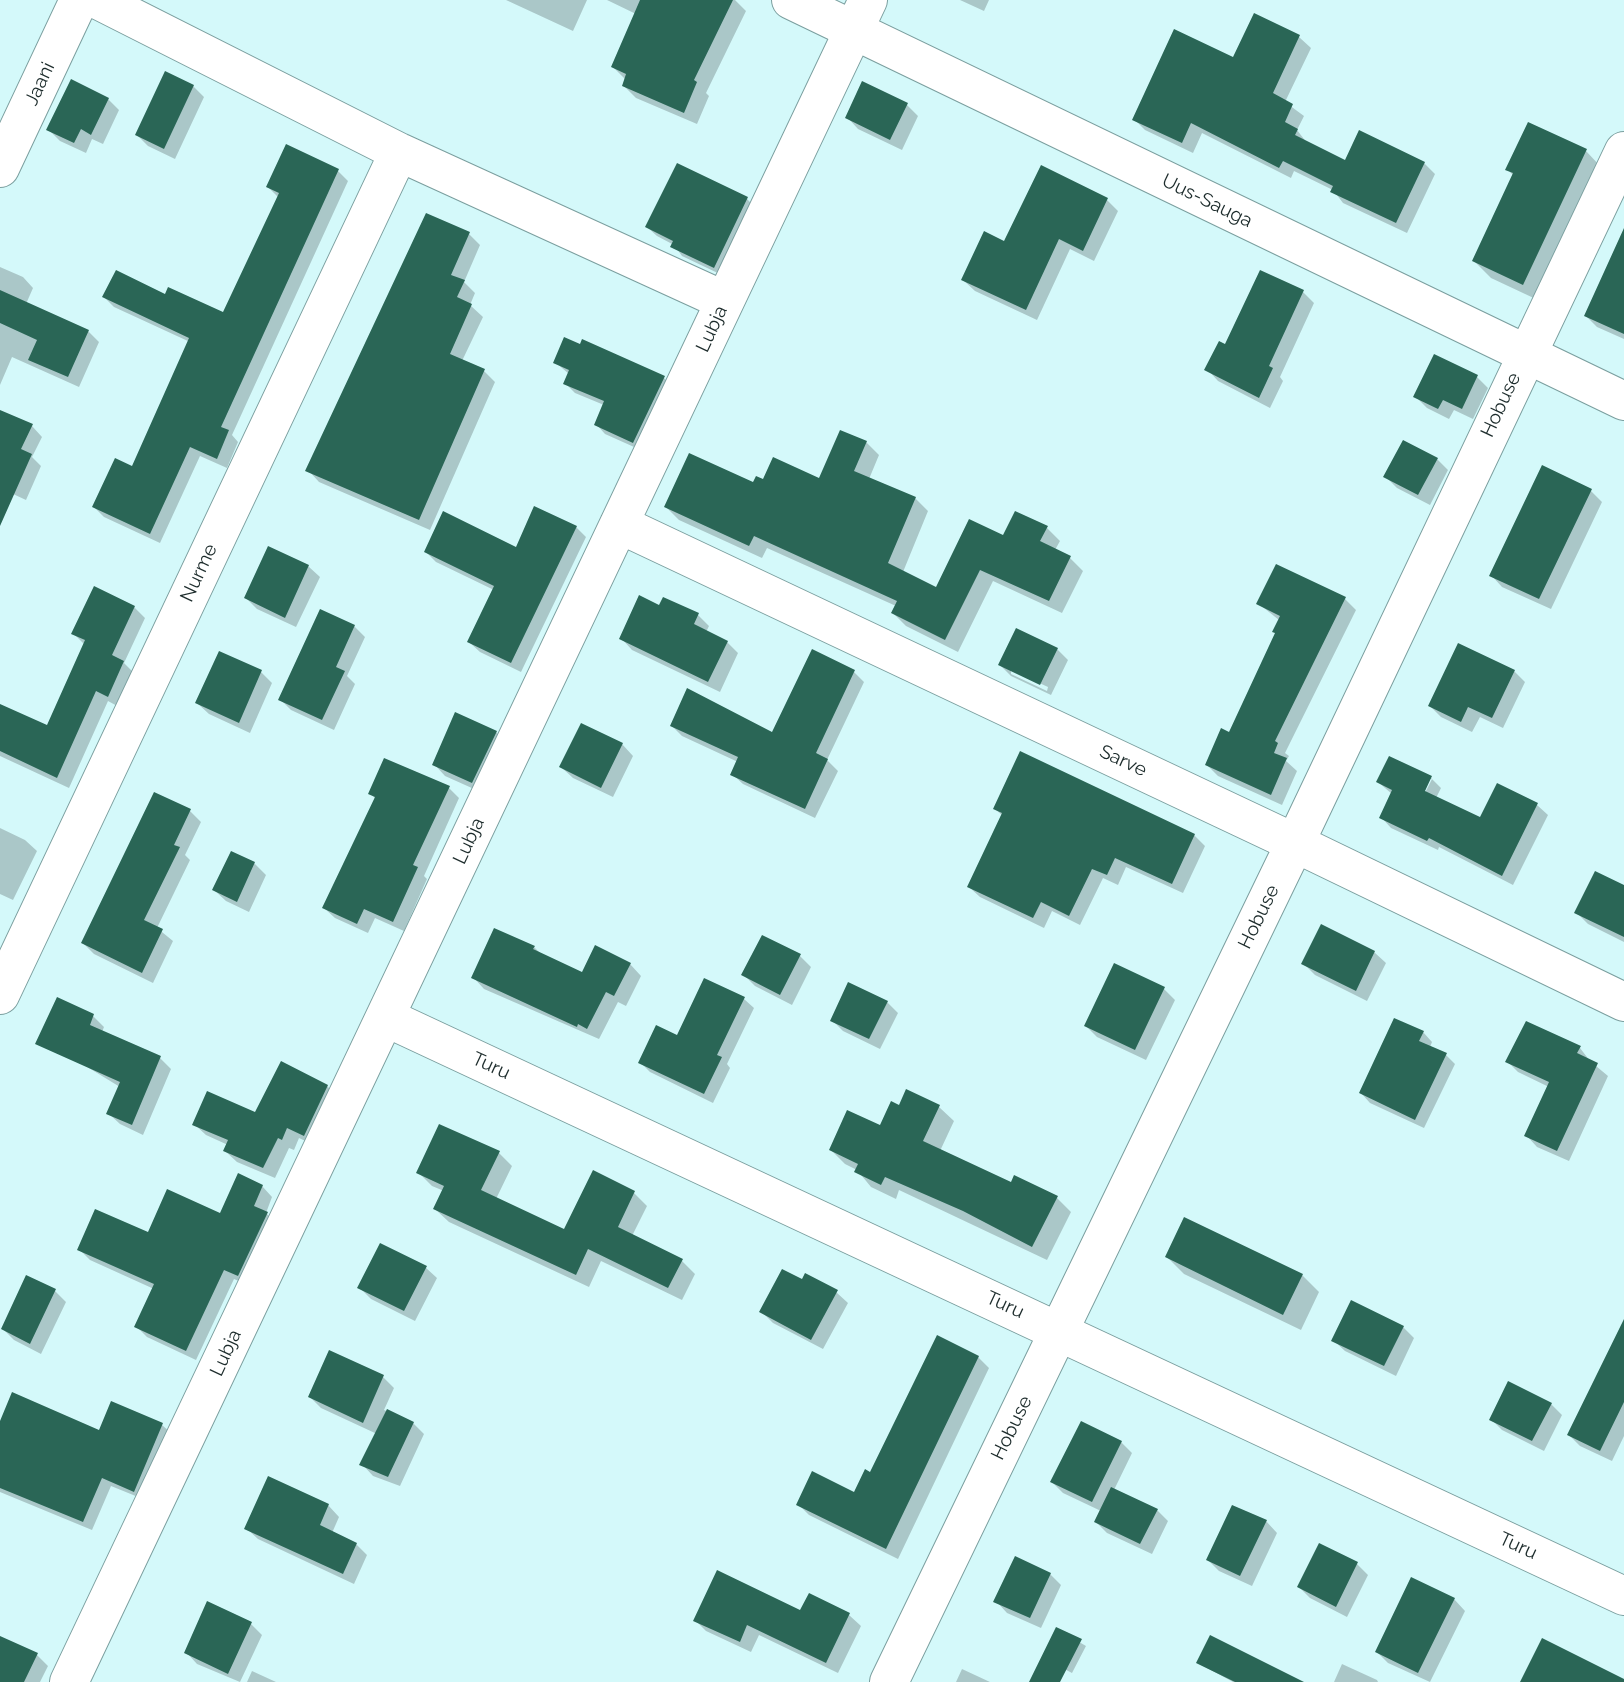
<!DOCTYPE html>
<style>
body{margin:0}
canvas{display:block;background:#d4f9fa}
</style>
<canvas width="1624" height="1682"></canvas>
<script>
const ctx = document.querySelector('canvas').getContext('2d');
ctx.lineJoin = 'round';
function paint(path, color) { ctx.fillStyle = color; ctx.fill(path, 'evenodd'); }
const poly = rows => new Path2D(rows.map(r => 'M' + r).join(''));
function strokePath(path, color, width, dash) { ctx.strokeStyle = color; ctx.lineWidth = width; ctx.lineCap = dash ? 'butt' : 'round'; ctx.setLineDash(dash || []); ctx.stroke(path); }
function drawText(font, color, halo, rows, align = 'center') {
  ctx.font = font + ' Raleway,sans-serif'; ctx.lineWidth = 7; ctx.setLineDash([]); ctx.textBaseline = 'middle'; ctx.strokeStyle = halo; ctx.fillStyle = color; for (const [text, x, y, turn = 0] of rows) {
    ctx.save(); ctx.translate(x, y); ctx.rotate((+turn || 0) * Math.PI / 180); ctx.textAlign = isNaN(turn) ? turn : align; if (halo) ctx.strokeText(text, 0, 0); ctx.fillText(text, 0, 0); ctx.restore();
  }
}
const shadow = poly([
 [506,0,587,0,573,31],
 [607,0,735,0,746,11,706,93,709,96,697,124,636,98,624,86,626,80,613,67,636,14],
 [960,0,989,0,984,11],
 [1255,15,1299,37,1311,48,1285,102,1304,116,1297,130,1307,143,1346,163,1424,163,1435,174,1407,233,1343,203,1333,190,1294,171,1291,178,1202,133,1193,153,1145,130,1134,119,1234,59],
 [193,86,204,97,175,159,148,146,137,135],
 [108,99,119,110,103,144,92,139,86,153,60,141,49,130],
 [907,105,918,116,902,150,858,129,847,117],
 [1586,151,1602,168,1540,301,1491,278,1474,261,1514,176,1508,170],
 [338,171,348,181,232,435,238,442,227,468,200,456,160,543,104,517,94,507,133,468,190,342,114,307,104,297,166,296,224,315,279,198,268,187],
 [747,199,756,208,724,276,682,256,674,245,657,236,647,227],
 [1107,200,1118,211,1094,261,1070,249,1037,320,975,291,963,280,1005,243],
 [469,234,480,245,464,282,475,293,470,305,483,317,462,361,484,371,495,382,430,530,319,482,308,470],
 [0,267,23,277,33,288,26,304,88,331,99,342,79,387,12,357,0,385],
 [1624,287,1624,339,1597,327,1586,316],
 [1303,292,1314,303,1280,377,1283,381,1270,408,1218,381,1207,369,1226,346],
 [1435,356,1477,377,1488,388,1473,419,1454,410,1449,419,1427,408,1416,397],
 [555,362,664,378,673,387,643,451,605,434,596,424,604,405,575,393,565,383,569,374],
 [0,412,32,426,42,437,32,457,41,466,26,500,0,488],
 [866,442,879,455,869,479,915,498,928,511,903,572,937,589,1047,528,1060,541,1055,550,1070,558,1083,571,1062,613,993,581,958,652,906,626,893,613,896,606,767,548,762,558,679,520,666,507,764,481,820,481],
 [1437,459,1448,470,1430,505,1397,488,1386,477],
 [1591,491,1602,502,1551,609,1502,587,1491,575],
 [576,527,586,537,521,672,480,652,469,642,494,590,436,562,426,552,517,549],
 [308,566,320,577,296,627,257,609,246,598],
 [1345,599,1356,610,1285,753,1289,756,1286,761,1297,771,1282,805,1218,776,1207,765,1230,734,1276,634,1279,620,1259,604],
 [134,607,145,618,124,663,134,673,119,707,108,701,69,788,0,756,0,706,47,727,85,645,74,634],
 [660,608,698,615,709,626,706,632,727,642,738,653,720,692,632,650,621,638],
 [354,626,365,637,347,676,355,684,334,730,291,710,280,699],
 [1057,649,1068,660,1051,695,1011,676,1000,665],
 [1011,670,1048,687,1047,691,1011,674],
 [1514,671,1525,682,1503,728,1480,717,1472,732,1441,717,1430,706],
 [261,672,272,683,250,733,209,714,197,703],
 [854,672,864,682,827,760,838,771,815,818,743,784,732,774,738,762,682,736,672,726,773,735],
 [496,732,507,744,483,793,445,776,434,764],
 [622,744,633,756,613,797,573,778,561,767],
 [1431,778,1441,788,1436,798,1481,820,1498,785,1537,805,1548,815,1513,885,1439,847,1438,850,1391,828,1381,817,1392,794,1378,782],
 [1429,779,1432,779,1422,799],
 [449,788,459,798,424,876,427,879,404,931,375,918,368,933,335,918,324,908,376,799,370,793],
 [995,809,1194,835,1205,846,1183,893,1126,867,1118,885,1103,878,1080,925,1052,911,1044,928,980,897,969,887,1003,816],
 [189,810,201,822,185,855,190,860,157,928,173,941,153,983,94,954,83,943],
 [0,828,25,840,37,851,13,900,0,894],
 [232,853,254,863,266,875,249,912,226,901,214,890],
 [1624,886,1624,942,1588,924,1576,912],
 [534,947,543,956,583,975,630,964,641,976,626,1006,618,1002,599,1039,484,989,473,977],
 [1374,952,1386,963,1367,1001,1315,975,1303,963],
 [800,956,811,967,792,1005,755,986,744,975],
 [705,980,744,999,754,1008,727,1064,730,1068,713,1103,650,1072,640,1062,678,1038],
 [1164,989,1175,1000,1146,1060,1097,1037,1086,1026],
 [887,1002,898,1013,880,1049,843,1031,832,1020],
 [93,1016,104,1027,102,1032,160,1058,171,1069,143,1135,120,1124,108,1113,120,1087,53,1046],
 [1423,1032,1432,1042,1430,1047,1446,1055,1455,1064,1424,1128,1370,1103,1361,1093],
 [1580,1048,1590,1061,1608,1076,1569,1161,1537,1147,1526,1135,1549,1087,1518,1072,1507,1061],
 [282,1064,327,1086,339,1098,316,1146,299,1138,294,1150,289,1148,275,1178,237,1162,225,1151,228,1145,206,1135,194,1124,256,1115],
 [900,1107,939,1107,954,1121,940,1151,1011,1185,1057,1198,1071,1212,1047,1260,899,1190,896,1199,871,1187,857,1170,845,1164,831,1150,881,1128],
 [499,1153,512,1166,496,1199,565,1231,634,1193,647,1206,632,1236,682,1261,695,1274,682,1300,601,1261,589,1287,449,1222,435,1209,444,1191,432,1186,419,1173],
 [262,1186,272,1197,266,1213,277,1224,248,1285,234,1279,196,1360,147,1337,136,1326,154,1289,90,1260,79,1249,220,1216],
 [1167,1257,1302,1275,1319,1292,1301,1330,1184,1274],
 [425,1267,437,1278,415,1321,371,1299,360,1288],
 [27,1277,55,1291,66,1302,41,1354,14,1340,3,1329],
 [802,1281,836,1292,848,1303,823,1349,773,1323,762,1312],
 [1403,1327,1414,1338,1396,1376,1345,1351,1333,1340],
 [978,1357,989,1368,898,1559,809,1515,798,1504,855,1495],
 [1624,1369,1624,1436,1612,1461,1580,1446,1569,1435],
 [383,1377,394,1388,384,1410,413,1423,424,1434,400,1486,373,1476,362,1464,377,1434,321,1408,310,1397],
 [112,1403,162,1425,171,1433,143,1499,111,1486,92,1530,0,1492,0,1425,100,1432],
 [1551,1404,1562,1415,1544,1451,1502,1430,1491,1419],
 [1121,1442,1132,1453,1114,1490,1157,1510,1168,1521,1152,1554,1107,1533,1096,1522,1101,1511,1063,1493,1052,1482],
 [328,1505,339,1517,332,1533,356,1544,367,1555,354,1584,258,1539,246,1528],
 [1266,1521,1277,1533,1252,1586,1219,1571,1208,1560],
 [1357,1564,1368,1575,1347,1617,1310,1598,1299,1587],
 [1050,1574,1061,1585,1041,1628,1007,1613,996,1601],
 [809,1595,849,1615,861,1626,838,1673,759,1635,751,1652,706,1631,695,1620,801,1612],
 [1454,1599,1465,1611,1430,1682,1388,1663,1377,1652],
 [251,1624,262,1635,240,1682,197,1664,186,1652],
 [1057,1629,1086,1646,1072,1673,1049,1661],
 [0,1638,37,1655,48,1666,40,1682,0,1682],
 [1198,1663,1302,1682,1233,1682],
 [1342,1664,1377,1680,1378,1682,1334,1682],
 [962,1669,990,1682,956,1682],
 [252,1671,276,1682,247,1682]
]);
const building = poly([
 [640,0,733,0,694,80,697,82,684,113,622,86,626,74,611,67],
 [1254,13,1300,35,1273,93,1293,104,1285,122,1298,129,1295,135,1345,160,1359,130,1425,162,1396,223,1330,192,1333,186,1283,161,1279,168,1191,123,1182,143,1132,120,1174,29,1233,57],
 [165,71,194,85,164,149,135,135],
 [71,79,109,98,91,135,81,129,74,143,46,130],
 [862,81,908,103,890,140,845,118],
 [1528,122,1587,149,1523,285,1472,261,1513,173,1505,170],
 [286,144,339,169,221,427,229,430,217,459,190,447,150,534,92,507,115,458,132,466,189,338,102,297,116,270,165,294,168,287,223,312,279,193,266,187],
 [677,163,748,197,714,268,670,247,673,241,645,227],
 [1041,165,1108,198,1083,251,1059,239,1026,310,961,280,984,231,1004,241],
 [426,213,470,232,451,275,465,280,457,297,472,304,450,354,485,369,419,520,305,471],
 [1624,228,1624,334,1584,316],
 [1260,270,1304,290,1269,366,1273,368,1259,398,1204,370,1219,341,1225,344],
 [0,290,89,330,68,377,28,360,37,340,0,323],
 [564,337,580,344,582,339,665,376,633,443,594,425,604,401,563,384,569,370,553,363],
 [1434,354,1478,375,1462,409,1443,400,1438,409,1413,397],
 [0,410,33,424,21,449,32,454,0,526],
 [840,430,867,441,854,471,916,497,888,563,936,587,969,519,1003,535,1015,511,1048,526,1040,541,1071,556,1049,601,980,570,945,640,891,613,897,601,754,536,749,546,664,507,689,453,753,482,756,476,763,479,773,457,819,478],
 [1403,440,1438,458,1418,495,1383,477],
 [1542,465,1592,489,1539,599,1489,576],
 [534,506,577,526,511,663,467,642,494,586,424,552,443,511,516,547],
 [268,546,309,565,285,618,244,598],
 [1276,564,1346,597,1275,741,1278,743,1274,753,1287,758,1271,795,1205,765,1221,728,1229,732,1275,633,1272,632,1280,616,1256,604],
 [94,586,135,606,112,655,124,661,108,697,96,691,57,778,0,751,0,704,47,725,85,640,71,634],
 [639,595,659,605,663,597,699,613,694,624,728,641,708,682,619,639],
 [320,609,355,625,336,667,345,671,322,720,278,700],
 [1016,628,1058,648,1040,685,998,665],
 [1458,643,1515,670,1492,718,1468,707,1461,722,1428,706],
 [812,649,855,670,816,753,828,759,805,809,730,775,738,757,670,726,687,688,772,732],
 [219,651,262,670,239,723,195,703],
 [455,712,497,731,472,783,432,765],
 [581,723,623,743,601,788,559,767],
 [1020,751,1195,834,1172,884,1115,858,1107,875,1092,869,1069,916,1041,902,1033,918,967,887,1002,813,993,809],
 [1389,756,1432,776,1425,791,1480,817,1497,783,1538,803,1502,876,1429,838,1427,841,1379,818,1392,790,1376,782],
 [384,758,450,786,413,865,418,867,393,922,364,909,357,924,322,908,375,797,368,794],
 [154,792,191,809,174,845,180,847,144,920,163,929,142,973,81,943],
 [231,851,255,862,237,902,212,890],
 [1595,871,1624,885,1624,937,1574,913],
 [1321,924,1375,951,1356,991,1301,964],
 [494,928,535,946,533,949,582,972,595,945,631,963,614,996,606,992,587,1029,578,1024,577,1027,471,978],
 [762,935,801,954,780,995,741,975],
 [1114,963,1165,987,1135,1050,1084,1026],
 [704,978,745,997,717,1055,722,1057,704,1094,638,1063,656,1025,677,1035],
 [848,982,888,1001,869,1039,830,1021],
 [57,997,94,1014,90,1025,161,1056,132,1125,106,1114,120,1082,35,1044],
 [1394,1018,1424,1031,1419,1041,1447,1053,1415,1120,1359,1093],
 [1526,1021,1581,1046,1577,1053,1598,1063,1557,1151,1524,1136,1549,1082,1505,1062],
 [281,1061,328,1085,304,1136,287,1128,282,1140,278,1138,263,1168,223,1151,228,1140,192,1125,207,1091,255,1112],
 [906,1089,940,1105,923,1141,1011,1182,1014,1175,1058,1196,1032,1247,963,1211,885,1177,881,1185,854,1172,858,1164,829,1150,847,1110,880,1125,891,1101,899,1105],
 [439,1124,500,1151,481,1190,564,1229,593,1170,635,1191,618,1227,683,1259,668,1288,588,1249,576,1275,433,1209,444,1186,416,1173],
 [238,1173,263,1185,254,1206,268,1212,238,1276,224,1270,186,1351,134,1327,154,1284,77,1250,95,1209,148,1232,167,1189,220,1213],
 [1184,1217,1303,1274,1283,1315,1165,1257],
 [380,1243,427,1266,404,1311,357,1288],
 [782,1269,802,1279,805,1273,838,1290,811,1340,759,1312],
 [26,1275,56,1289,30,1344,1,1329],
 [1351,1300,1404,1326,1384,1366,1331,1341],
 [1624,1319,1624,1402,1600,1451,1567,1435],
 [937,1335,979,1356,886,1549,796,1505,812,1471,854,1492,865,1469,870,1472],
 [329,1350,384,1375,363,1423,308,1397],
 [1508,1381,1552,1403,1532,1441,1489,1420],
 [12,1392,99,1430,111,1401,163,1423,134,1492,102,1478,83,1522,0,1488,0,1421],
 [387,1409,414,1422,388,1477,359,1465],
 [1081,1421,1122,1441,1092,1502,1050,1482],
 [268,1476,329,1504,320,1525,357,1543,343,1574,244,1529],
 [1111,1487,1158,1509,1140,1544,1094,1522],
 [1232,1505,1267,1520,1240,1576,1206,1560],
 [1319,1543,1358,1562,1336,1607,1297,1587],
 [1015,1556,1051,1573,1030,1618,993,1602],
 [717,1570,800,1610,809,1593,850,1613,826,1663,747,1625,740,1642,693,1621],
 [1411,1577,1455,1598,1418,1673,1375,1652],
 [207,1601,252,1622,228,1674,184,1653],
 [1056,1627,1082,1639,1060,1682,1029,1682],
 [1210,1635,1304,1682,1235,1682,1196,1663],
 [0,1636,38,1653,24,1682,0,1682],
 [1542,1638,1624,1679,1624,1682,1520,1682]
]);
const minor = poly([
 [98,0,399,152,725,301],
 [0,168,79,0],
 [619,524,1295,843,1624,1002],
 [0,995,399,152],
 [385,1017,1624,1596],
 [69,1682,868,0],
 [889,1682,1295,843,1624,151]
]);
const tertiary = poly([
 [791,0,1624,401]
]);
const streetNames = [
 ["Jaani",40,84,-65],
 ["Uus-Sauga",1207,201,26],
 ["Lubja",712,329,-65],
 ["Hobuse",1501,405,-65],
 ["Nurme",199,573,-65],
 ["Sarve",1123,761,25],
 ["Lubja",469,841,-65],
 ["Hobuse",1259,917,-64],
 ["Turu",491,1066,25],
 ["Turu",1005,1305,25],
 ["Lubja",226,1353,-65],
 ["Hobuse",1012,1428,-64],
 ["Turu",1518,1546,25]
];
paint(shadow, '#0003');
paint(building, '#2a6656');
strokePath(minor, '#7b9f9f', 40);
strokePath(tertiary, '#7b9f9f', 40);
strokePath(minor, '#fff', 38);
strokePath(tertiary, '#fff', 38);
drawText('19px', '#1c2b2b', '#fff', streetNames);
</script>
